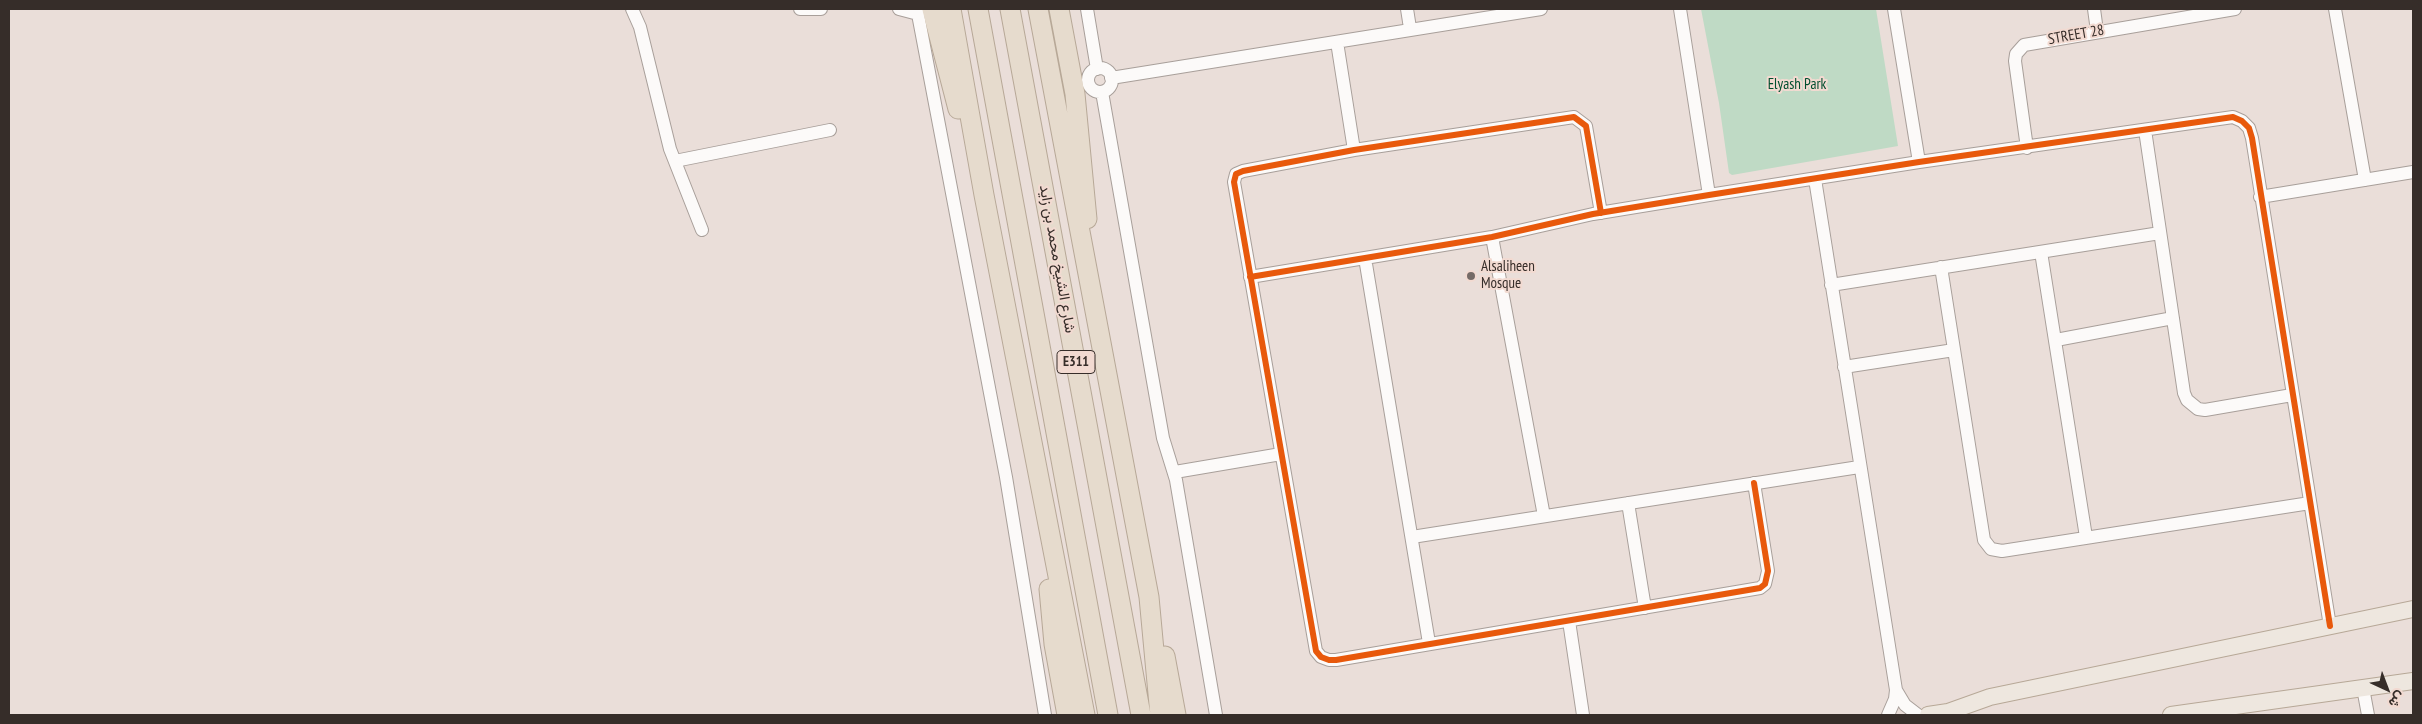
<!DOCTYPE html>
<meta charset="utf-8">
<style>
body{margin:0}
#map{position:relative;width:2422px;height:724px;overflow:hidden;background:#eaded9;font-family:"PT Sans Narrow",Vazirmatn,sans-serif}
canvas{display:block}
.frame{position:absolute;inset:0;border:10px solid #362d29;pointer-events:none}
.north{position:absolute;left:2362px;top:664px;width:50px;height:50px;-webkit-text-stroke:4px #f2dad1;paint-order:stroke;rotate:137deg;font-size:14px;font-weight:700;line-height:20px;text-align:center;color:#362d29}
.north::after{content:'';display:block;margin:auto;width:18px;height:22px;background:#362d29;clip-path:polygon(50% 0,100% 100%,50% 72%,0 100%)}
</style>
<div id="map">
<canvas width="2422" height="724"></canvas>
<div class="frame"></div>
<div class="north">ش</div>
</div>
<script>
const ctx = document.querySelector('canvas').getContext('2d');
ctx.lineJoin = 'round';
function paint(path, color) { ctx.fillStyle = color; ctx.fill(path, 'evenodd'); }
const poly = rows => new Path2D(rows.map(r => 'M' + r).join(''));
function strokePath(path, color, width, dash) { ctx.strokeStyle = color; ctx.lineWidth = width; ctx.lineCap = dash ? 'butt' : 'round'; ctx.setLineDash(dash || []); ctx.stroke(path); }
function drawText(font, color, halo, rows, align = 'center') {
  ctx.font = font + ' "PT Sans Narrow",Vazirmatn,sans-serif'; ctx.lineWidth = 4; ctx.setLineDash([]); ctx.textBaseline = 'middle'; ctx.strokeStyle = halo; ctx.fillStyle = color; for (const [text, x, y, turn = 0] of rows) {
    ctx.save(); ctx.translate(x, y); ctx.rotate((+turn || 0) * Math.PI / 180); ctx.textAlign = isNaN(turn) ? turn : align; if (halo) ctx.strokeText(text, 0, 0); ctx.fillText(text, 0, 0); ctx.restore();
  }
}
const green = poly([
 [1701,9,1876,9,1898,146,1732,175,1729,173,1719,103]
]);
const minor = poly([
 [632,9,640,27,670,149,702,230],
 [800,9,821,9],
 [899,9,918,14],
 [917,9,1006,477,1045,715],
 [1087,9,1097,69],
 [1407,9,1410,28],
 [1680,9,1709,195],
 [1894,9,1919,162],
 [2094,9,2097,31],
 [2335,9,2365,180],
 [1337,42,1354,150],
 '1088 80a12 12 0 1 1 24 0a12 12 0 1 1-24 0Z',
 [1111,78,1541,9],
 [1102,92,1163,438,1176,480,1216,715],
 [2145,130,2184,393,2187,400,2198,409,2205,410,2292,395],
 [2027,148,2015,61,2016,54,2024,45,2235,9],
 [675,161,830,130],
 [1815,179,1896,690,1905,705,1918,715],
 [2260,197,2413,172],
 [1601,213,1586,126,1574,117,1354,150,1243,171,1236,174,1234,182,1316,651,1321,657,1329,660,1336,660,1760,588,1765,584,1768,571,1754,483],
 [1492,237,1544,516],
 [2041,252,2086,537],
 [1365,258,1429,643],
 [1941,267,1984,540,1991,549,2002,551,2310,503],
 [1250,277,1492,237,1593,214,1709,195,1919,162,2233,117,2242,121,2249,128,2252,138,2330,626],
 [1831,285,2160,233],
 [2056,340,2173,318],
 [1844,367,1954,350],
 [1175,472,1281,454],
 [1628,503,1645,608],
 [1412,537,1859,467],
 [1569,621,1583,715],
 [2363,688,2368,715],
 [1888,715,1895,699,1896,690]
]);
const major = poly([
 [1928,715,1948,712,1990,697,2413,609],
 [2171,715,2413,681]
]);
const highway = poly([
 [932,9,958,109],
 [951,9,984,195,1085,715],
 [978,9,1108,715],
 [1010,9,1141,715],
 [1038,9,1149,597,1160,715],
 [1059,9,1075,94,1087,219],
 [1049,589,1054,644,1067,715],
 [1165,656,1176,715]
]);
const cycleway = poly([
 [1601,213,1586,126,1574,117,1354,150,1243,171,1236,174,1234,182,1316,651,1321,657,1329,660,1336,660,1760,588,1765,584,1768,571,1754,483],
 [1250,277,1492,237,1593,214,1709,195,1919,162,2233,117,2242,121,2249,128,2252,138,2330,626]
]);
const markers = [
 [1471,276,5,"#756b67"]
];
const shields = [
 [1076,362,38]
];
const shieldNames = [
 ["E311",1076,362]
];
const streetNames = [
 ["STREET 28",2076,35,-10],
 ["شارع الشيخ محمد بن زايد",1057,259,80]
];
const parkNames = [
 ["Elyash Park",1797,85]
];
const poiNames = [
 ["Alsaliheen",1481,267],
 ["Mosque",1481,284]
];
paint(green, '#bfdac5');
strokePath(minor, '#a89f9a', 14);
strokePath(major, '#b7a897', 18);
strokePath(highway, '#b7a897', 21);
strokePath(minor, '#fcfaf9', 12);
strokePath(major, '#eee7df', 16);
strokePath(highway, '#e6dbcd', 19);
strokePath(cycleway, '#e8590c', 6);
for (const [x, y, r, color] of markers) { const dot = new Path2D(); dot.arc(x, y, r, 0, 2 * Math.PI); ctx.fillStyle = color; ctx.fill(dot); strokePath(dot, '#f2dad1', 2); }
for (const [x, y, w] of shields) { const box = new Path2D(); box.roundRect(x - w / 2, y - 11.5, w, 23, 4); ctx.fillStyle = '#f2dad1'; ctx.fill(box); strokePath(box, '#362d29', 1); }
drawText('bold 14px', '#362d29', null, shieldNames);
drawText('15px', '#362d29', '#f2dad1', streetNames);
drawText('15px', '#014f2f', '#f2dad1', parkNames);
drawText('15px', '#362d29', '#f2dad1', poiNames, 'left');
</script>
